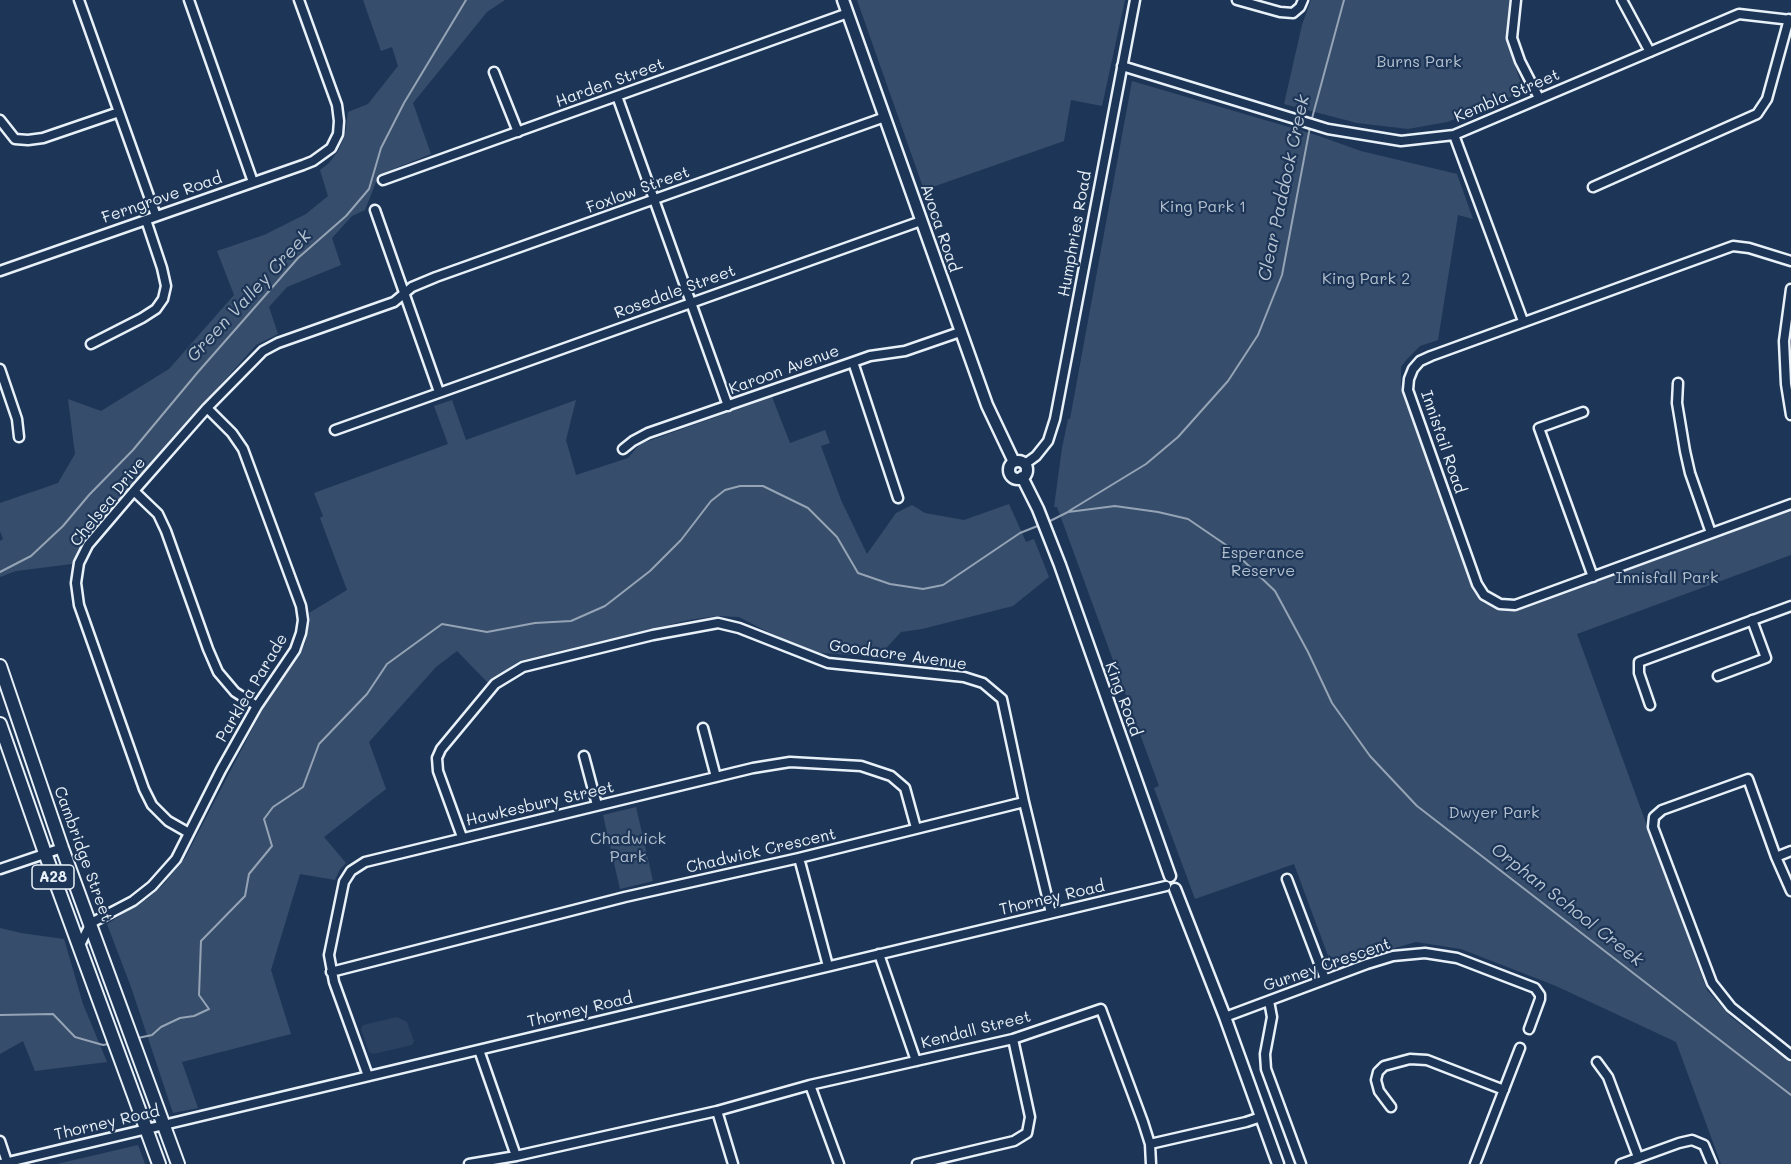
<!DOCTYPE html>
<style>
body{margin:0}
canvas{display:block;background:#1d3557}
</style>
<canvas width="1791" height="1164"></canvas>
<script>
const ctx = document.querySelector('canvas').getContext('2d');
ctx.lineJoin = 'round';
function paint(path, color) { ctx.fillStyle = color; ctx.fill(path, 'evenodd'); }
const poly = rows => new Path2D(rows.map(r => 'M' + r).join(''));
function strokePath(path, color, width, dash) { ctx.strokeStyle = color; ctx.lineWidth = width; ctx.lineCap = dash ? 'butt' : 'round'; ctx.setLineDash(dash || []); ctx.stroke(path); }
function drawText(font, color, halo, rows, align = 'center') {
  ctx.font = font + ' Mali,sans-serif'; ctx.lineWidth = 4.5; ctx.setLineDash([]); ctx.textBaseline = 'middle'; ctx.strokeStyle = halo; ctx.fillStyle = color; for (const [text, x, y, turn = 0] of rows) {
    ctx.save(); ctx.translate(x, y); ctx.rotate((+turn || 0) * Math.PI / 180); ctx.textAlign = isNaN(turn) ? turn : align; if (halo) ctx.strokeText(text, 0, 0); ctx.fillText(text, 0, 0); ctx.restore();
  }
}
const built = poly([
 [397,1017,407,1022,414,1041,412,1045,373,1054,369,1052,361,1029,363,1025]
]);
const green = poly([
 [363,0,505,0,487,12,413,103,431,154,386,172,376,182,365,210,352,216,332,238,341,265,287,287,269,307,278,334,256,345,93,528,79,548,72,564,16,571,0,577,0,541,3,539,0,531,0,503,58,483,75,454,68,399,101,411,169,369,234,295,217,251,264,235,306,214,328,196,320,170,329,163,338,151,345,135,348,112,368,104,398,66,392,47,381,51],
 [857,0,1125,0,1102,106,1071,100,1064,141,924,190],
 [1311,0,1512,0,1509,34,1512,57,1523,89,1518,94,1447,122,1408,129,1357,123,1284,104,1302,25],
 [1132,81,1316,135,1361,151,1457,174,1473,219,1458,215,1438,340,1420,346,1407,359,1401,367,1401,384,1403,395,1476,591,1483,603,1507,611,1518,610,1791,511,1791,555,1577,634,1707,990,1731,1017,1791,1063,1791,1164,1721,1164,1676,1042,1556,986,1461,949,1416,942,1340,963,1330,961,1294,864,1195,899,1154,788,1159,786,1067,534,1057,507,1054,507,1062,448,1068,419,1070,419],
 [772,397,790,443,825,430,830,443,821,446,841,500,867,554,896,513,912,505,925,513,964,520,1009,504,1026,542,1034,539,1049,577,1013,606,922,629,901,632,878,657,810,652,793,645,739,617,717,616,689,620,519,661,488,683,457,651,436,667,369,742,386,789,324,837,346,863,340,869,335,880,300,874,271,970,291,1034,182,1062,198,1108,173,1113,131,987,107,924,148,898,162,886,185,858,271,693,305,644,310,620,309,613,347,590,320,518,323,516,314,493,448,444,434,406,452,400,466,440,576,400,566,440,576,475,628,458,640,444],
 [636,807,653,881,620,889,603,815],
 [0,928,21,933,64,939,83,1004,107,1062,35,1071,23,1041,0,1054],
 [138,1145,145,1164,57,1164]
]);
const stream = poly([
 [1311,122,1344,0],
 [1069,511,1146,464,1178,437,1228,381,1258,335,1282,275,1310,127],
 [1046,523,1068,512,1115,506,1158,512,1188,519,1229,547,1275,591,1308,652,1332,703,1370,756,1417,806,1791,1095],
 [0,572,31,556,63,526,89,495,133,450,198,372,298,258,346,216,369,189,381,148,404,103,466,0],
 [0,1015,53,1014,75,1037,103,1045,109,1044],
 [138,1038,152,1035,161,1027,180,1018,194,1016,209,1009,199,995,201,941,245,896,249,874,272,846,264,819,273,807,303,787,319,744,367,694,387,664,442,624,487,632,535,623,571,621,605,606,650,571,681,540,711,501,725,490,740,486,763,486,808,508,837,537,858,573,890,584,923,589,943,585,1020,533,1040,525]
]);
const minor = poly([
 [79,0,156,216],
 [189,0,253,182],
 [1237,0,1280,12,1293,13,1300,7,1303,0],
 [1516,0,1512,38,1520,61,1539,98],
 [1622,0,1650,52],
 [1122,66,1328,129,1401,141,1454,135,1739,14,1791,20],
 [494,72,518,132],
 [617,96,728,406],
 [0,120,15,139,28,140,43,138,119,112],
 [1454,135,1523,321],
 [383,180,848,13],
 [1593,187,1757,114,1767,99,1789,19],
 [375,210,439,392],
 [1791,261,1749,248,1733,246,1431,356,1420,361,1413,369,1409,379,1408,390,1477,584,1484,595,1500,604,1515,605,1791,504],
 [0,271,303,165,313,161,331,148,338,134,339,121,337,105,299,0],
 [1791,289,1784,341,1786,384,1791,415],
 [91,344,142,318,156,309,163,299,166,286,162,268,146,220],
 [853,362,898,498],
 [0,369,17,419,19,437],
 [1678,383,1677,403,1685,451,1690,473,1711,533],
 [1583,412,1539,428,1593,577],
 [335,430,921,221],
 [623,449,633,441,648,433,853,362,870,356,905,351,960,332],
 [1025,464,1036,456,1048,441,1055,419,1135,0],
 [134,491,158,514,166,531,208,649,218,672,235,692,257,706],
 [1718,676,1766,658,1752,620],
 [1650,705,1639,673,1639,662,1791,606],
 [703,728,716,777],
 [584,756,597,805],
 [189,833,168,821,152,805,144,789,79,605,76,583,79,563,88,545,134,491,207,408,263,351,278,343,394,302,412,287,436,277,885,117],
 [462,837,438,771,437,758,441,749,495,684,523,667,653,635,718,623,739,628,828,663,964,677,983,683,1002,699,1024,802,1051,913],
 [1776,857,1791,851],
 [799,858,828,966],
 [0,869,62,848],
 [1287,879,1325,979],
 [1791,891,1776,857,1748,779,1662,810,1654,817,1653,827,1712,983,1731,1007,1791,1055],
 [79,947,91,923,133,901,152,886,176,859,221,770,257,706,295,650,301,633,303,620,301,606,243,449,232,433,207,408],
 [879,954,916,1061],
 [331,972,625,897,799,858,1024,802],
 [1269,1001,1272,1017,1265,1054,1266,1069,1301,1164],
 [1225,1017,1367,964,1393,956,1425,953,1457,958,1535,988,1540,995,1540,999,1529,1029],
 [479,1050,516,1156],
 [1597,1062,1608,1077,1638,1157],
 [368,1076,334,982,329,955,344,882,351,871,365,862,753,768,790,762,861,766,891,776,905,788,916,828],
 [810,1085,839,1164],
 [1391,1107,1379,1091,1376,1080,1378,1072,1384,1066,1410,1059,1427,1060,1504,1090],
 [717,1111,733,1164],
 [0,1141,7,1162],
 [1150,1144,1246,1122,1261,1117],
 [0,1164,1166,886],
 [469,1164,516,1156,717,1111,810,1085,1013,1039,1101,1009,1143,1122,1150,1144,1151,1164],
 [917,1164,1014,1141,1027,1133,1030,1117,1013,1039],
 [1475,1164,1520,1048],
 [1621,1164,1679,1143,1692,1140,1704,1145,1712,1164]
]);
const major = poly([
 [843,0,987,405,1014,462],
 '1009 470a9 9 0 1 1 18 0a9 9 0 1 1-18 0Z',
 [1022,477,1038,509,1060,565,1170,876],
 [1175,889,1225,1017,1278,1164]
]);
const highway = poly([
 [0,666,62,848,178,1164],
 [0,724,45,853,159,1164]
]);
const shields = [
 [53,877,42]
];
const shieldNames = [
 ["A28",53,877]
];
const parkNames = [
 ["Burns Park",1419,62],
 ["King Park 1",1203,207],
 ["King Park 2",1366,279],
 ["Esperance",1263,553],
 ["Reserve",1263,571],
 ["Innisfall Park",1667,578],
 ["Dwyer Park",1494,813],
 ["Chadwick",628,839],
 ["Park",628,857]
];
const streetNames = [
 ["Harden Street",610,83,-20],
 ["Kembla Street",1507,96,-23],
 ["Foxlow Street",638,190,-20],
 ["Ferngrove Road",162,198,-19],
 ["Avoca Road",940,228,71],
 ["Humphries Road",1075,234,-80],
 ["Rosedale Street",675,292,-20],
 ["Karoon Avenue",784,370,-20],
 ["Innisfail Road",1443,442,71],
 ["Chelsea Drive",108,502,-51],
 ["Goodacre Avenue",898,655,8],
 ["Parklea Parade",252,688,-59],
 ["King Road",1123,699,70],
 ["Hawkesbury Street",540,804,-13],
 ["Chadwick Crescent",761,851,-13],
 ["Cambridge Street",83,854,70],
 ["Thorney Road",1052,898,-13],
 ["Gurney Crescent",1327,965,-19],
 ["Thorney Road",580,1010,-13],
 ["Kendall Street",976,1030,-14],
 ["Thorney Road",107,1123,-13]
];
const waterNames = [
 ["Clear Paddock Creek",1284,188,-78],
 ["Green Valley Creek",249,296,-47],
 ["Orphan School Creek",1567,905,38]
];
paint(built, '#2a4162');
paint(green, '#374d6c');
strokePath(stream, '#95a4b5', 2);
strokePath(minor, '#e8f1f8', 13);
strokePath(major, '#e8f1f8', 15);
strokePath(highway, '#e8f1f8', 16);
strokePath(minor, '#1d3557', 8);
strokePath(major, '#1d3557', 10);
strokePath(highway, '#1d3557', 12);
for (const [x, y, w] of shields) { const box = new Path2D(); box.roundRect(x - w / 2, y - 12, w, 24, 4.5); ctx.fillStyle = '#1d3557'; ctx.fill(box); strokePath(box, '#e8f1f8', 1.5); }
drawText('bold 15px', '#e8f1f8', null, shieldNames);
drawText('16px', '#b3c0ce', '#1d3557', parkNames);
drawText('16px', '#e8f1f8', '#1d3557', streetNames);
drawText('italic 18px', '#b7c4d1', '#1d3557', waterNames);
</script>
